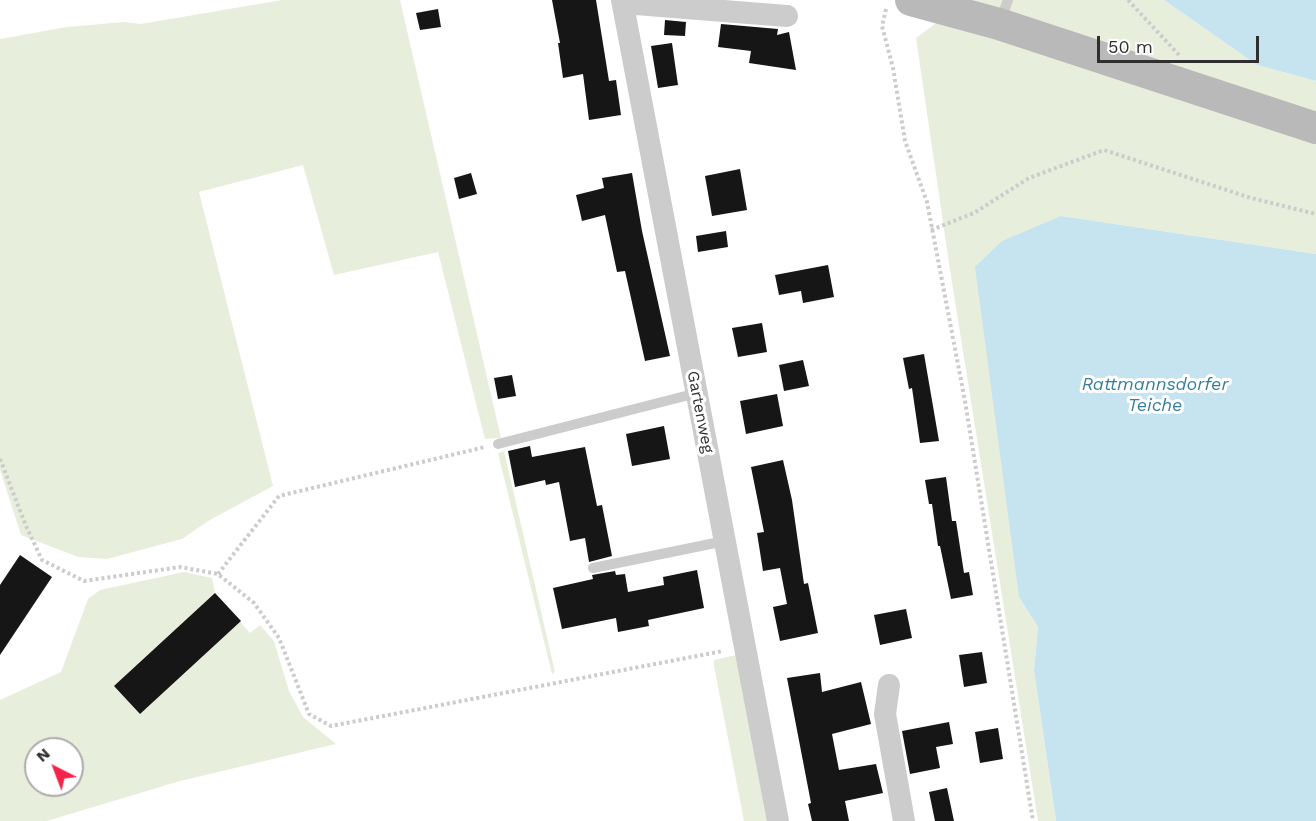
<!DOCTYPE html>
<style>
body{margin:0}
#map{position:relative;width:1316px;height:821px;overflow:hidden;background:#fff;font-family:"Work Sans",sans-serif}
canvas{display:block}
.north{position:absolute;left:24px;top:737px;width:60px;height:60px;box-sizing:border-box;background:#fff;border:2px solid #acacac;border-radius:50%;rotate:318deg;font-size:16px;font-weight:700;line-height:24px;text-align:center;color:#2f2f2f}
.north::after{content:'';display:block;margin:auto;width:21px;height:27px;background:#f5224c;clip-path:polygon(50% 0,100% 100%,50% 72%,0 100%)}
.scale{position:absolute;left:1097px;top:36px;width:162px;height:27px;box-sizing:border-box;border:3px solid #2f2f2f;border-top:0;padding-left:8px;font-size:18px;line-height:21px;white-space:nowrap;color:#2f2f2f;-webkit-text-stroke:4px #fff;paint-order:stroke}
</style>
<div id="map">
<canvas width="1316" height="821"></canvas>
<div class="north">N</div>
<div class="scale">50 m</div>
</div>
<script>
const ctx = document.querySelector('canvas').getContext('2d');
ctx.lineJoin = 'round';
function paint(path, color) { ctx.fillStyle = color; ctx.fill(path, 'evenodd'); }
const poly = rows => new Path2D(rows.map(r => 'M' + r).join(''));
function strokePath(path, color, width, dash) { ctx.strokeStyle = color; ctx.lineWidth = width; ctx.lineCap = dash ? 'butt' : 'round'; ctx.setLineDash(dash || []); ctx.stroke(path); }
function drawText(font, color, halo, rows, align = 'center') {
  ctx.font = font + ' "Work Sans",sans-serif'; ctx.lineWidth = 6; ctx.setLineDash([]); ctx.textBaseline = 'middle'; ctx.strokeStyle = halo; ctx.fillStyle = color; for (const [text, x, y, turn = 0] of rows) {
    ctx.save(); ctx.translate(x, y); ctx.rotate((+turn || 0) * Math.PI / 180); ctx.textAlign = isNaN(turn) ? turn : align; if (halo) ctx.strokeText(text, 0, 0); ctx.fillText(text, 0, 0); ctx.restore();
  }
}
const green = poly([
 [282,0,400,0,501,438,485,439,438,252,334,275,303,165,199,192,273,486,208,521,182,539,107,559,78,557,21,535,0,470,0,39,67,27,124,22,141,24],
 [967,0,1164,0,1257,65,1316,81,1316,254,1061,216,1019,597,1038,627,1034,670,1056,821,1038,821,950,270,916,38],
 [504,451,555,672,552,674,498,453],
 [184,572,212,578,215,593,250,633,260,625,274,641,289,691,303,717,336,744,180,781,47,821,0,821,0,700,61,672,88,599,100,590],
 [36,749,72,749,72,785,36,785],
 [736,655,767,821,744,821,714,666,714,660]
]);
const water = poly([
 [1164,0,1316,0,1316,81,1257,65],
 [1061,216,1316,254,1316,821,1056,821,1034,670,1038,627,1019,597,975,267,1002,241]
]);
const building = poly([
 [552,0,596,0,609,81,616,80,621,115,589,120,583,74,563,78,558,43,560,43],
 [438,9,441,27,420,30,416,13],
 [665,20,686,22,685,36,664,35],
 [721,24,778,29,777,35,789,32,796,70,749,63,751,51,718,47],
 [672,43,678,85,658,88,651,46],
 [740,169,747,210,712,216,705,176],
 [471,173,477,194,459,199,454,178],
 [632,173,642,231,670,356,645,361,625,271,617,272,605,215,582,221,576,195,604,188,602,178],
 [726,231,728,247,698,252,696,236],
 [828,265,834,297,803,303,801,291,779,295,775,275],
 [762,323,767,352,738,357,732,328],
 [924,354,939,441,920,443,912,388,909,389,903,358],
 [803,360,809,386,784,391,779,365],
 [512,375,516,396,498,399,494,378],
 [777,394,783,426,746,434,740,401],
 [664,426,670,459,632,466,626,434],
 [530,446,532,457,585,447,597,506,602,505,612,556,589,562,585,538,570,541,559,482,546,485,545,480,515,487,508,451],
 [783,460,792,500,804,584,808,583,818,633,780,641,773,607,787,604,780,568,763,571,757,533,764,532,751,467],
 [946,477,952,521,956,521,964,573,969,572,973,595,951,599,940,546,938,546,932,504,929,504,925,480],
 [20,555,52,577,0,655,0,585],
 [697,570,704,608,648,620,649,626,618,632,616,618,562,629,553,588,593,579,592,575,615,571,616,575,625,574,628,592,664,585,663,577],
 [215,593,241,621,140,714,114,686],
 [906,609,912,638,880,645,874,615],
 [982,652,987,683,964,687,959,655],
 [820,673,822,692,861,682,871,724,832,734,839,770,876,764,883,793,845,801,849,821,812,821,808,804,811,803,787,678],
 [949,722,953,744,936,747,940,768,910,774,902,731],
 [998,728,1003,759,980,763,975,732],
 [947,788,954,821,935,821,929,792]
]);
const path = poly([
 [1128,0,1179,55],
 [886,9,882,26,893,68,905,141,927,202,965,401,1033,821],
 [931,230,974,213,1029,178,1104,150,1251,198,1316,214],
 [0,459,26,526,42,560,84,581,180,567,218,574,254,603,279,638,309,714,331,726,723,651],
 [218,574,279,496,485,447]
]);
const service = poly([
 [1000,22,1008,0],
 [498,444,697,393],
 [593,568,725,541]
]);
const minor = poly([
 [622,0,778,821],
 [623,3,787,16],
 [889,685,885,714,904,821]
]);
const secondary = poly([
 [911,0,999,24,1316,128]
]);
const streetNames = [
 ["Gartenweg",700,412,79]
];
const waterNames = [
 ["Rattmannsdorfer",1155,385],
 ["Teiche",1155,406]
];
paint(green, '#e8eedc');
paint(water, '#c6e4ef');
paint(building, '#161616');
strokePath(path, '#ccc', 4, [3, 3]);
strokePath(service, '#ccc', 10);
strokePath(minor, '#ccc', 22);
strokePath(secondary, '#b9b9b9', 32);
drawText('16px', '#2f2f2f', '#fff', streetNames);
drawText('italic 18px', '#357f99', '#fff', waterNames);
</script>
